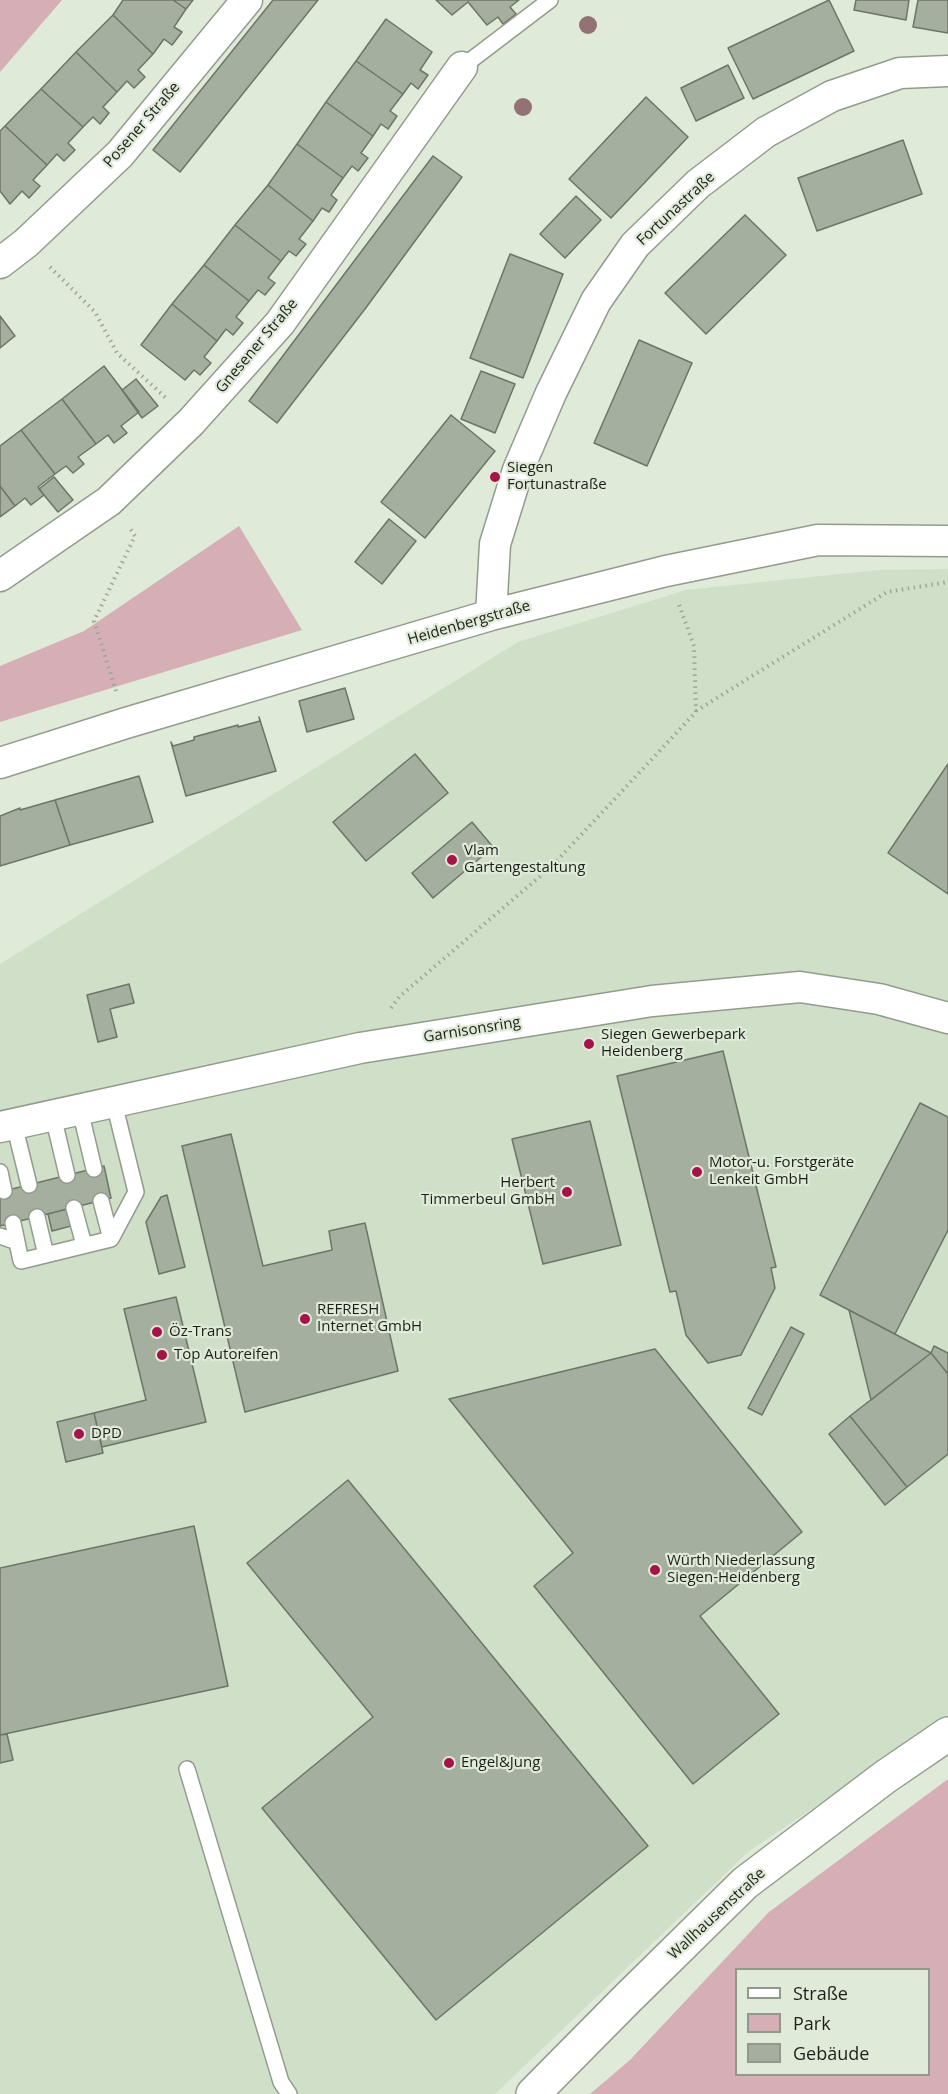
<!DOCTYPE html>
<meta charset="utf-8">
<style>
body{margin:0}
#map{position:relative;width:948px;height:2094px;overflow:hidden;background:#dfead9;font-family:"Open Sans",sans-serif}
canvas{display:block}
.legend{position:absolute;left:735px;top:1968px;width:195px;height:108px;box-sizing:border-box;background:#dfead9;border:2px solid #91998d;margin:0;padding:8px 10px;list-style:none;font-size:18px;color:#1c201a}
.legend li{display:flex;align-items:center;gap:12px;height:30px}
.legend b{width:30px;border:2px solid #91998d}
</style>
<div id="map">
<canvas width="948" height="2094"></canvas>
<ul class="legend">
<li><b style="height:8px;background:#fff"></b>Straße</li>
<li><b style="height:16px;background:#d5afb5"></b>Park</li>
<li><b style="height:16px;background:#a4af9f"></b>Gebäude</li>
</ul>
</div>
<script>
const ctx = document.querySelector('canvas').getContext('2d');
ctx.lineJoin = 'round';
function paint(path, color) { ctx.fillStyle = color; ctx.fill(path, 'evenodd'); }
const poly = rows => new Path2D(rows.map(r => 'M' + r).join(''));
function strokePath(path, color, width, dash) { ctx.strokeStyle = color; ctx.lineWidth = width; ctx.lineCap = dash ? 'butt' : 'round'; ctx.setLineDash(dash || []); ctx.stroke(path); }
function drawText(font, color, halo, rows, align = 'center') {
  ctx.font = font + ' "Open Sans",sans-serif'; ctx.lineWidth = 4.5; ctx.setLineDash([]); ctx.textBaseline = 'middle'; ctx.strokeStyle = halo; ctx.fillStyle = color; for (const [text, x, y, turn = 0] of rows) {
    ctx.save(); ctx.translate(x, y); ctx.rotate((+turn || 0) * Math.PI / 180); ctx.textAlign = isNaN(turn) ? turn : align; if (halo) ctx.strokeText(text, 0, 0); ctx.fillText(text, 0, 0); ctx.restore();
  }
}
const built = poly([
 [948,569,948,1717,748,1852,495,2094,0,2094,0,964,518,642,686,590,878,570]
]);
const green = poly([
 [0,0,62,0,0,72],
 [239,526,302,630,0,722,0,666,84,631],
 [948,1779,948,2094,590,2094,630,2060,769,1912],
 [736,1970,928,1970,928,2074,736,2074]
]);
const building = poly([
 [123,0,173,0,186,9,174,27,182,32,172,45,164,39,153,54,113,15,123,0],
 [173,0,193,0,186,9,173,0],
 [273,0,318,0,180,172,153,150,273,0],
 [436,0,519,0,510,7,516,14,503,24,498,17,487,25,468,2,452,15,436,0],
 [829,0,854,51,753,99,728,48,829,0],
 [856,0,909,0,906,20,854,10,856,0],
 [918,0,948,0,948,33,913,27,918,0],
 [113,15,153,54,138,70,145,77,134,88,127,81,117,92,76,52,113,15],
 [386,19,432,52,420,70,428,75,418,89,411,83,403,94,356,61,386,19],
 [76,52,117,92,103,107,109,113,100,124,93,117,83,127,41,89,76,52],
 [356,61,403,94,390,111,397,116,388,129,381,124,373,136,326,102,356,61],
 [728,65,744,98,696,121,681,88,728,65],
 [41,89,83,127,68,143,75,150,64,161,57,154,47,165,5,126,41,89],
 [646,97,688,137,611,218,569,179,646,97],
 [326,102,373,136,361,153,368,158,358,171,352,166,343,178,297,144,326,102],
 [5,126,47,165,33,180,40,186,29,198,22,191,10,204,0,191,0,131,5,126],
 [903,140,922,194,817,231,798,178,903,140],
 [297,144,343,178,331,195,337,200,329,212,322,208,313,221,268,185,297,144],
 [433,156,462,177,365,309,277,423,249,401,433,156],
 [268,185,313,221,299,239,306,244,296,256,289,251,281,261,235,225,268,185],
 [576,196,601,220,565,258,540,234,576,196],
 [745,215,786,255,706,334,665,293,745,215],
 [235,225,281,261,268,278,275,283,265,295,258,290,249,301,204,265,235,225],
 [510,254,563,274,523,378,470,358,510,254],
 [204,265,249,301,236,317,243,323,233,335,226,329,217,341,172,304,204,265],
 [172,304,217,341,204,357,211,363,200,375,194,370,185,380,141,345,172,304],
 [0,316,15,336,0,348,0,316],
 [639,340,692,363,647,466,594,443,639,340],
 [104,366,139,412,121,426,127,433,114,443,108,435,96,444,62,399,104,366],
 [481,371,515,384,495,433,461,419,481,371],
 [136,379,158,406,142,418,122,390,136,379],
 [62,399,96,444,78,457,84,464,73,473,66,466,55,474,21,430,62,399],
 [451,415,495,451,425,538,381,502,451,415],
 [21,430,55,474,38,487,44,495,31,505,25,498,15,506,0,486,0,446,21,430],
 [54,477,73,500,58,512,39,489,54,477],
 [0,486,15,506,0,517,0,486],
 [389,519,416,541,382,584,355,562,389,519],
 [345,688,354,719,307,732,299,701,345,688],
 [259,717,276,771,186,796,171,742,173,746,194,740,194,737,238,725,238,727,260,721,259,717],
 [415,754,448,793,366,861,333,822,415,754],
 [948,764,948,894,888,853,948,764],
 [139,776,153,822,70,845,55,800,139,776],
 [55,800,70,845,0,866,0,816,20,808,20,810,55,800],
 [472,822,493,847,433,898,412,873,472,822],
 [129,984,134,1003,110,1009,117,1037,98,1042,87,995,129,984],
 [723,1051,776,1267,771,1268,775,1288,741,1355,708,1363,686,1335,676,1291,670,1292,617,1076,723,1051],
 [920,1103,948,1117,948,1230,895,1334,820,1295,920,1103],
 [590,1121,621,1245,543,1264,512,1139,590,1121],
 [231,1134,263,1266,332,1250,329,1231,365,1223,398,1371,245,1412,182,1146,231,1134],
 [104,1166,111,1198,0,1226,0,1192,104,1166],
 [167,1195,185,1267,159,1274,146,1222,161,1197,167,1195],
 [67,1209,71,1226,52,1231,48,1214,67,1209],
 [176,1297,206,1422,102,1447,94,1413,146,1400,124,1309,176,1297],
 [849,1310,931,1353,871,1400,849,1310],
 [791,1327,804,1334,762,1415,748,1408,791,1327],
 [934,1346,948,1353,948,1374,931,1353,934,1346],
 [655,1349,802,1532,700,1616,779,1714,693,1784,534,1586,573,1553,449,1399,655,1349],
 [931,1353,948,1374,948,1454,907,1487,850,1416,931,1353],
 [94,1413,103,1453,66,1462,57,1422,94,1413],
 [850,1416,907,1487,885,1505,829,1434,850,1416],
 [348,1480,648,1846,436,2020,262,1808,373,1717,247,1563,348,1480],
 [194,1526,228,1686,0,1735,0,1568,194,1526],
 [7,1734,13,1760,0,1763,0,1735,7,1734]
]);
const path = poly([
 [50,267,95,312,117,353,167,399],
 [116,691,94,621,135,536,129,527],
 [696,711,887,592,948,582],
 [391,1008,399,997,551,867,696,712,694,646,678,602]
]);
const service = poly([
 [462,67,550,0],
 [80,1110,94,1169],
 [53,1116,67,1175],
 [14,1124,29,1185],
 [0,1172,4,1191],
 [101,1201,111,1239],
 [74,1208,84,1245],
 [37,1217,46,1255],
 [13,1223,17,1242],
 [0,1236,17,1242,21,1261,111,1239,136,1192,114,1103],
 [187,1769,281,2082,289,2094]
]);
const minor = poly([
 [0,263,26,243,120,154,247,0],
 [0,576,109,501,191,422,280,323,462,67],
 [491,615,495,544,518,470,551,393,596,301,635,245,698,184,766,132,832,96,900,73,948,71],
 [0,763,126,723,491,615,666,571,818,540,948,541],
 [0,1127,360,1048,652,1001,800,987,879,999,948,1018]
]);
const tertiary = poly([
 [533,2094,627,1999,745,1883,885,1777,948,1734]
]);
const trees = [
 [588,25],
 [523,107]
];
const markers = [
 [495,477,6,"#a71248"],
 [452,860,6,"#a71248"],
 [589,1044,6,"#a71248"],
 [697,1172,6,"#a71248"],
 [567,1192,6,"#a71248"],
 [305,1319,6,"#a71248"],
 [157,1332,6,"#a71248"],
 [162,1355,6,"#a71248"],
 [79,1434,6,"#a71248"],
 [655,1570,6,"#a71248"],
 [449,1763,6,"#a71248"]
];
const streetNames = [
 ["Posener Straße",142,125,-49],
 ["Fortunastraße",676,209,-43],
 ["Gnesener Straße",257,346,-50],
 ["Heidenbergstraße",469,623,-16],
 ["Garnisonsring",472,1030,-9],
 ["Wallhausenstraße",717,1914,-43]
];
const poiNames = [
 ["Siegen",507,468],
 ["Fortunastraße",507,485],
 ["Vlam",464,851],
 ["Gartengestaltung",464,868],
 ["Siegen Gewerbepark",601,1035],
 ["Heidenberg",601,1052],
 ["Motor-u. Forstgeräte",709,1163],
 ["Lenkeit GmbH",709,1180],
 ["Herbert",555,1183,"right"],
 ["Timmerbeul GmbH",555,1200,"right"],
 ["REFRESH",317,1310],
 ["Internet GmbH",317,1327],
 ["Öz-Trans",169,1332],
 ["Top Autoreifen",174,1355],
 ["DPD",91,1434],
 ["Würth Niederlassung",667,1561],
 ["Siegen-Heidenberg",667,1578],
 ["Engel&Jung",461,1763]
];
paint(built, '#d0dfc8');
paint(green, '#d5afb5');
paint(building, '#a4af9f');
strokePath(building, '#6c7667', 1.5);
strokePath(service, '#929c8d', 18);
strokePath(minor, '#929c8d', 33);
strokePath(tertiary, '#929c8d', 36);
strokePath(path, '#9ea699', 4, [1.5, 4.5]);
strokePath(service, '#fff', 15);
strokePath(minor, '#fff', 30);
strokePath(tertiary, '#fff', 33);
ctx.fillStyle = '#937275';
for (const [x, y] of trees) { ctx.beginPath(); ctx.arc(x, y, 9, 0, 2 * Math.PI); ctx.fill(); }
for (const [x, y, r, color] of markers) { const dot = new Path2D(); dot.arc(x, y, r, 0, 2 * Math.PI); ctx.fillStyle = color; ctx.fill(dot); strokePath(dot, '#dfead9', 2); }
drawText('15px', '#1c201a', '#dfead9', streetNames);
drawText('15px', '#1c201a', '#dfead9', poiNames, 'left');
</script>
